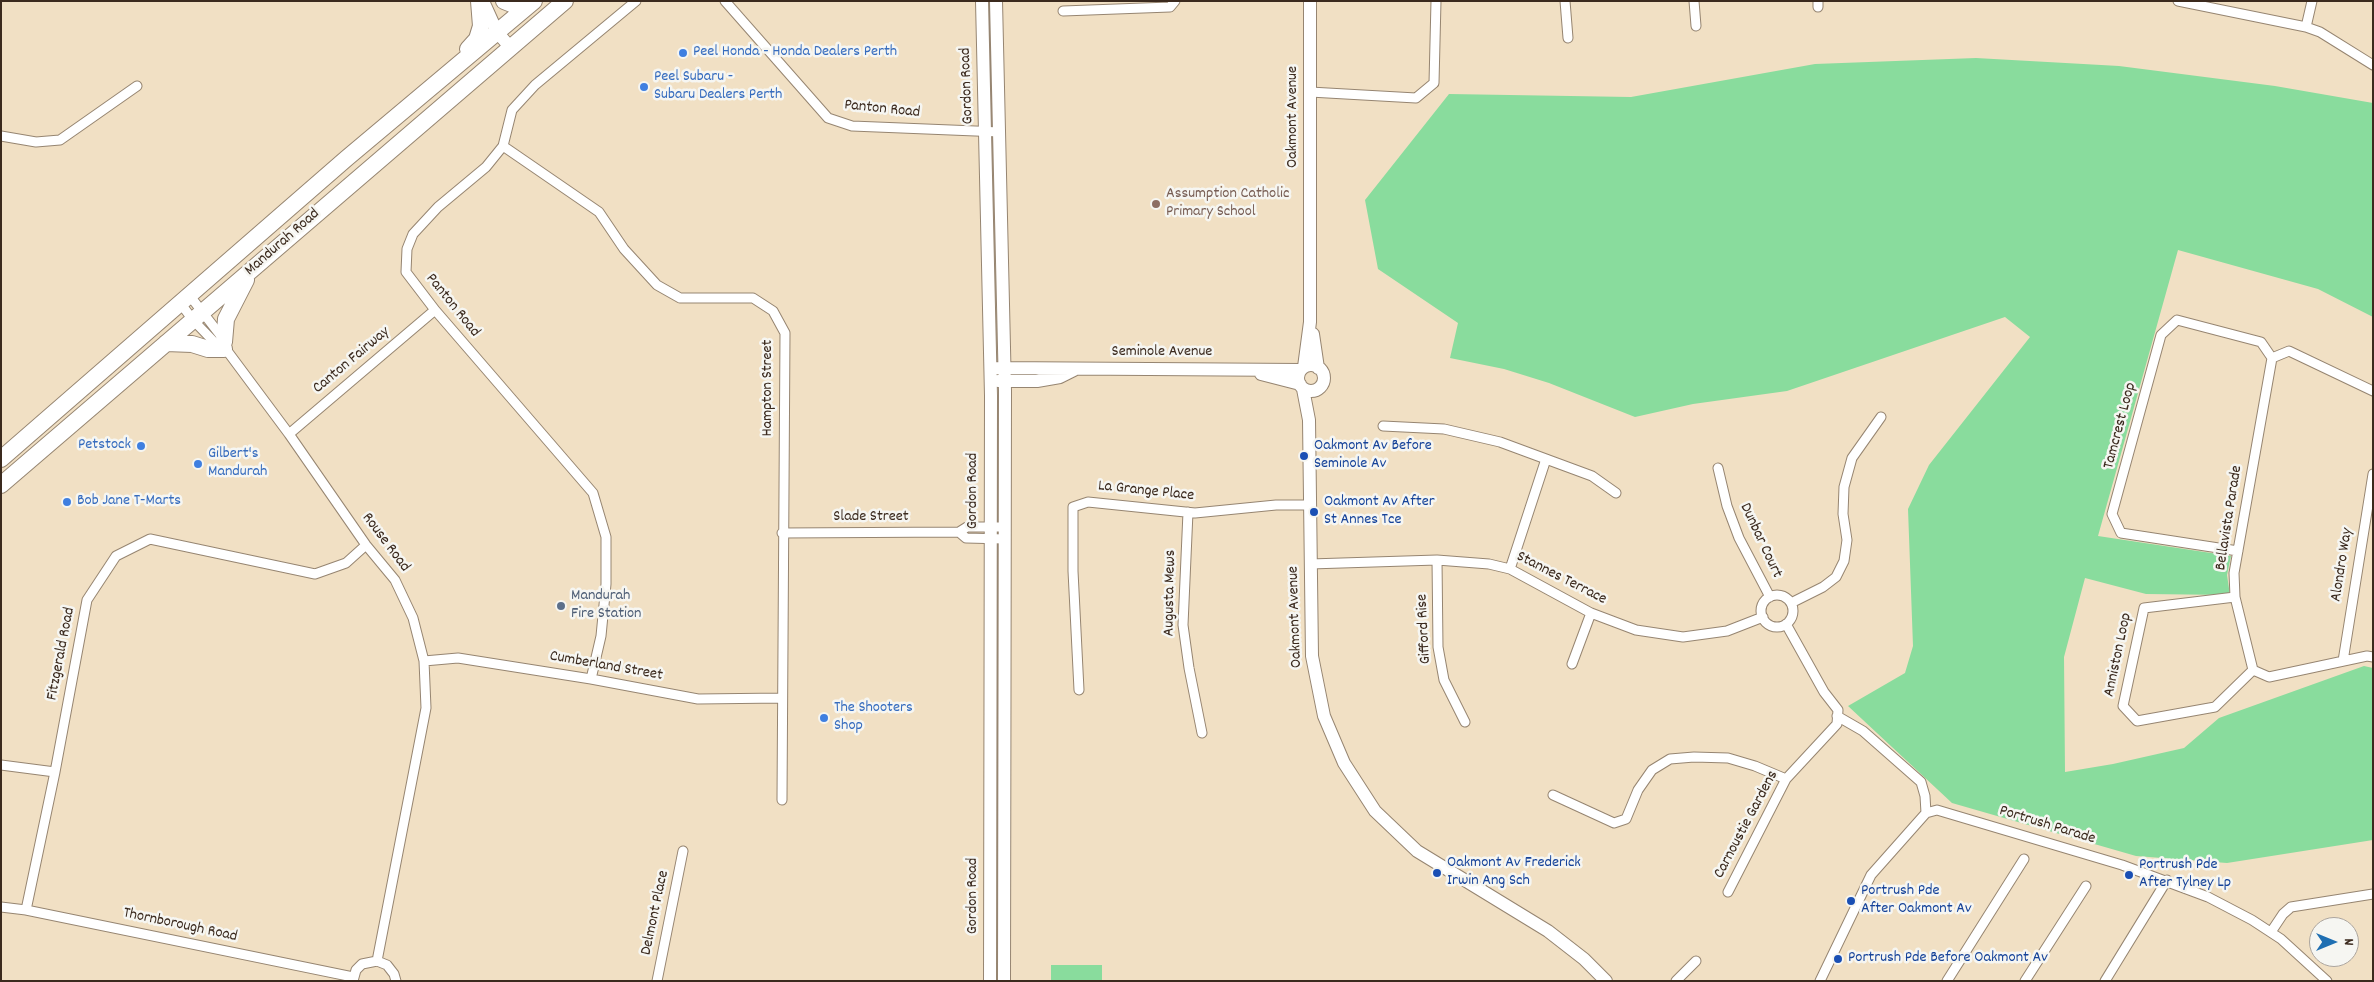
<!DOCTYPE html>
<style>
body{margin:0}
#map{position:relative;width:2374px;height:982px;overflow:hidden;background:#f1e0c4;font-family:Dekko,sans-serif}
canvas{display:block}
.frame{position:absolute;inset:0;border:2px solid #3b2a1e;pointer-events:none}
.north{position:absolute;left:2309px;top:917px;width:50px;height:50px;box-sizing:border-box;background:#f6f6f2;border:1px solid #aba49d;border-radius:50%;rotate:90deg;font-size:14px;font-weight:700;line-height:20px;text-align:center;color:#3b2a1e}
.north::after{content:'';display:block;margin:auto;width:18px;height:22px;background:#1f6fb2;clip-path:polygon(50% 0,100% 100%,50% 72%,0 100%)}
</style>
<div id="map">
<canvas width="2374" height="982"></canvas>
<div class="frame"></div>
<div class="north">N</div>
</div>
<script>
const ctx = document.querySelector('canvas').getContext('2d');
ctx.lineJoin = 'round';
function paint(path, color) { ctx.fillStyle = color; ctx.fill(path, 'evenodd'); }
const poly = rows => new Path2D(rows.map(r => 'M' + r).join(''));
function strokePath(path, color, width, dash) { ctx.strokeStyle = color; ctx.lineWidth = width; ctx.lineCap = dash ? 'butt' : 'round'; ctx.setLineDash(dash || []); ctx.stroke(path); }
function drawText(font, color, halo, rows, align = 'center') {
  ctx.font = font + ' Dekko,sans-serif'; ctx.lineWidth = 5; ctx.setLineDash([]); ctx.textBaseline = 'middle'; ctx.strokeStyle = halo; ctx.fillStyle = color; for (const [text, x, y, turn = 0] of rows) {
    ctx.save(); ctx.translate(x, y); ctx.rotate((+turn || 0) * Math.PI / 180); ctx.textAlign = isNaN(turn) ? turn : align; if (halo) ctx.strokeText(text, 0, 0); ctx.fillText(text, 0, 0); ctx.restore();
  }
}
const green = poly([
 [1976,58,2119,66,2275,86,2373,103,2373,317,2318,289,2178,250,2098,536,2231,556,2227,575,2230,595,2146,594,2085,578,2064,657,2065,772,2113,764,2184,748,2219,718,2364,666,2373,668,2373,840,2227,863,2136,856,1952,803,1848,706,1905,673,1913,646,1908,509,1929,465,2030,337,2005,317,1787,391,1693,404,1635,417,1549,383,1504,369,1450,358,1458,323,1378,269,1365,200,1449,94,1631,97,1815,64],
 [1051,965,1102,965,1102,981,1051,981]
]);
const street = poly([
 [725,1,828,118,852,126,1000,132],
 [1565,1,1568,38],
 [1694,1,1696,26],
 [1818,1,1818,7],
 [2178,1,2306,27,2320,32,2373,65],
 [1063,11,1170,7,1175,1],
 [2306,27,2312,1],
 [1310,92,1416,98,1434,83,1436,1],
 [1,136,36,142,60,140,137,86],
 [503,146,599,212,624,249,657,285,680,298,753,298,773,311,785,333,782,800],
 [190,296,221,336,228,352,289,434,366,545,395,580,413,618,424,661,426,708,377,961],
 [181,304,193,320,219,347],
 [2373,391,2289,351,2272,358,2234,573,2235,597,2253,670,2269,677,2367,656,2373,657],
 [1383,426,1444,429,1500,442,1592,476,1616,493],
 [289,434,435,310],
 [1718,468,1727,506,1739,538,1770,597],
 [1188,512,1183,625,1189,668,1202,733],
 [959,532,966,538,1005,539],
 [782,533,959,532,967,527,1005,527],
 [2238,551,2121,533,2112,514,2161,335,2177,320,2261,342,2272,358],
 [1437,560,1438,647,1444,680,1465,722],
 [1310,564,1437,560,1489,564,1510,569,1591,613,1636,630,1683,637,1727,631,1763,617],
 [1510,569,1546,459],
 '1761 611a16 16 0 1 1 32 0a16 16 0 1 1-32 0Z',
 [2235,597,2144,608,2123,706,2137,721,2215,707,2253,670],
 [1791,603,1823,587,1836,577,1844,561,1847,540,1843,514,1844,487,1852,458,1881,417],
 [424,661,458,658,591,679,698,699,782,698],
 [2343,661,2373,474],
 [1572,664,1591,613],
 [591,679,601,636,606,584,606,537,593,493,435,310,406,272,407,249,413,234,438,207,486,167,503,146,512,110,535,85,636,1],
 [1079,690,1073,571,1073,507,1088,502,1195,513,1276,505,1310,505],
 [1837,716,1863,731,1921,782,1925,796,1926,813],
 [1,765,55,772],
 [1553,795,1614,823,1626,819,1638,790,1652,770,1670,759,1694,757,1728,758,1755,766,1786,779],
 [1728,892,1786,779,1837,724,1838,710,1824,692,1786,624],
 [1,907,26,910,353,977],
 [26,910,55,772,87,600,116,556,150,539,315,574,346,563,366,545],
 [2271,932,2283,914,2291,907,2373,894],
 [353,981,356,970,362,964,377,961,387,965,394,974,396,981],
 [657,981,683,851],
 [1676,981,1696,961],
 [1820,981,1871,875,1926,813,1937,810,2122,865,2208,897,2252,920,2281,939,2327,981],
 [1947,981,2024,859],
 [2025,981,2086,886],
 [2105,981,2167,880]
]);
const secondary = poly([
 [483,1,497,32,510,47],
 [982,1,991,396,990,981],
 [996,1,1005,391,1004,981],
 [1313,334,1318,368],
 '1298 378a13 13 0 1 1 26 0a13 13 0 1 1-26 0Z',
 [1304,367,1310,322,1310,1],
 [996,368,1301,370],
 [1261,374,1300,384],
 [998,381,1037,381,1060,377,1074,370],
 [1303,389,1309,420,1312,656,1324,716,1344,763,1375,811,1417,851,1548,931,1584,959,1606,981]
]);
const highway = poly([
 [504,1,514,5,530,4],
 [468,49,477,39,481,26,479,1],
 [224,342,226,319,246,280],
 [166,343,192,344,208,349,224,349],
 [1,459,347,158,534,1],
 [1,485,565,1]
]);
const markers = [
 [683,53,5,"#3f7fe0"],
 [644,87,5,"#3f7fe0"],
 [1156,204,5,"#8d6e63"],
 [141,446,5,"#3f7fe0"],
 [1304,456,5,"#1a4fb4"],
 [198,464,5,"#3f7fe0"],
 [67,502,5,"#3f7fe0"],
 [1314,512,5,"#1a4fb4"],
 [561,606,5,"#5c6f8a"],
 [824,718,5,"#3f7fe0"],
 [1437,873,5,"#1a4fb4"],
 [2129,875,5,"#1a4fb4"],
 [1851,901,5,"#1a4fb4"],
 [1838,959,5,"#1a4fb4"]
];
const shopNames = [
 ["Peel Honda - Honda Dealers Perth",693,53],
 ["Peel Subaru -",654,78],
 ["Subaru Dealers Perth",654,96],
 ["Petstock",131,446,"right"],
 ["Gilbert's",208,455],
 ["Mandurah",208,473],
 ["Bob Jane T-Marts",77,502],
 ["The Shooters",834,709],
 ["Shop",834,727]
];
const streetNames = [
 ["Gordon Road",968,86,-92],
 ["Panton Road",882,110,6],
 ["Oakmont Avenue",1294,117,-90],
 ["Mandurah Road",283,243,-41],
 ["Panton Road",452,306,51],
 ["Seminole Avenue",1162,353],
 ["Canton Fairway",352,361,-40],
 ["Hampton Street",769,388,-90],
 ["Tamcrest Loop",2121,426,-75],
 ["Gordon Road",974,491,-90],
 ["La Grange Place",1146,492,6],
 ["Slade Street",871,518],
 ["Bellavista Parade",2230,518,-81],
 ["Dunbar Court",1760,541,65],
 ["Rouse Road",385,543,53],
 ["Alondro Way",2343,565,-81],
 ["Stannes Terrace",1561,579,27],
 ["Augusta Mews",1171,593,-89],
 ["Oakmont Avenue",1296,617,-92],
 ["Gifford Rise",1425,629,-93],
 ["Fitzgerald Road",62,654,-79],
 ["Anniston Loop",2119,655,-78],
 ["Cumberland Street",606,667,10],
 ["Carnoustie Gardens",1747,825,-62],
 ["Portrush Parade",2047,826,17],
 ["Gordon Road",974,896,-90],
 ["Delmont Place",656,913,-78],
 ["Thornborough Road",180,926,12]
];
const educationNames = [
 ["Assumption Catholic",1166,195],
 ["Primary School",1166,213]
];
const transitNames = [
 ["Oakmont Av Before",1314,447],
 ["Seminole Av",1314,465],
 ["Oakmont Av After",1324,503],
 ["St Annes Tce",1324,521],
 ["Oakmont Av Frederick",1447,864],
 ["Irwin Ang Sch",1447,882],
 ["Portrush Pde",2139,866],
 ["After Tylney Lp",2139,884],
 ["Portrush Pde",1861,892],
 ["After Oakmont Av",1861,910],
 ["Portrush Pde Before Oakmont Av",1848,959]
];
const serviceNames = [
 ["Mandurah",571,597],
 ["Fire Station",571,615]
];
paint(green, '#89dc9d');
strokePath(street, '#968571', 11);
strokePath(secondary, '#968571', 14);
strokePath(highway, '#968571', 18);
strokePath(street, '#fff', 9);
strokePath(secondary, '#fff', 12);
strokePath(highway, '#fff', 16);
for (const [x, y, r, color] of markers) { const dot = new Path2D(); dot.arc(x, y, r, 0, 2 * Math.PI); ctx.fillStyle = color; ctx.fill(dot); strokePath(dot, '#f6f6f2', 2); }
drawText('16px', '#366cbe', '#f6f6f2', shopNames, 'left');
drawText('16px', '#3b2a1e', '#f6f6f2', streetNames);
drawText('16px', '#785e54', '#f6f6f2', educationNames, 'left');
drawText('16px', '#164399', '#f6f6f2', transitNames, 'left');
drawText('16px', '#4e5e75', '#f6f6f2', serviceNames, 'left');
</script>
